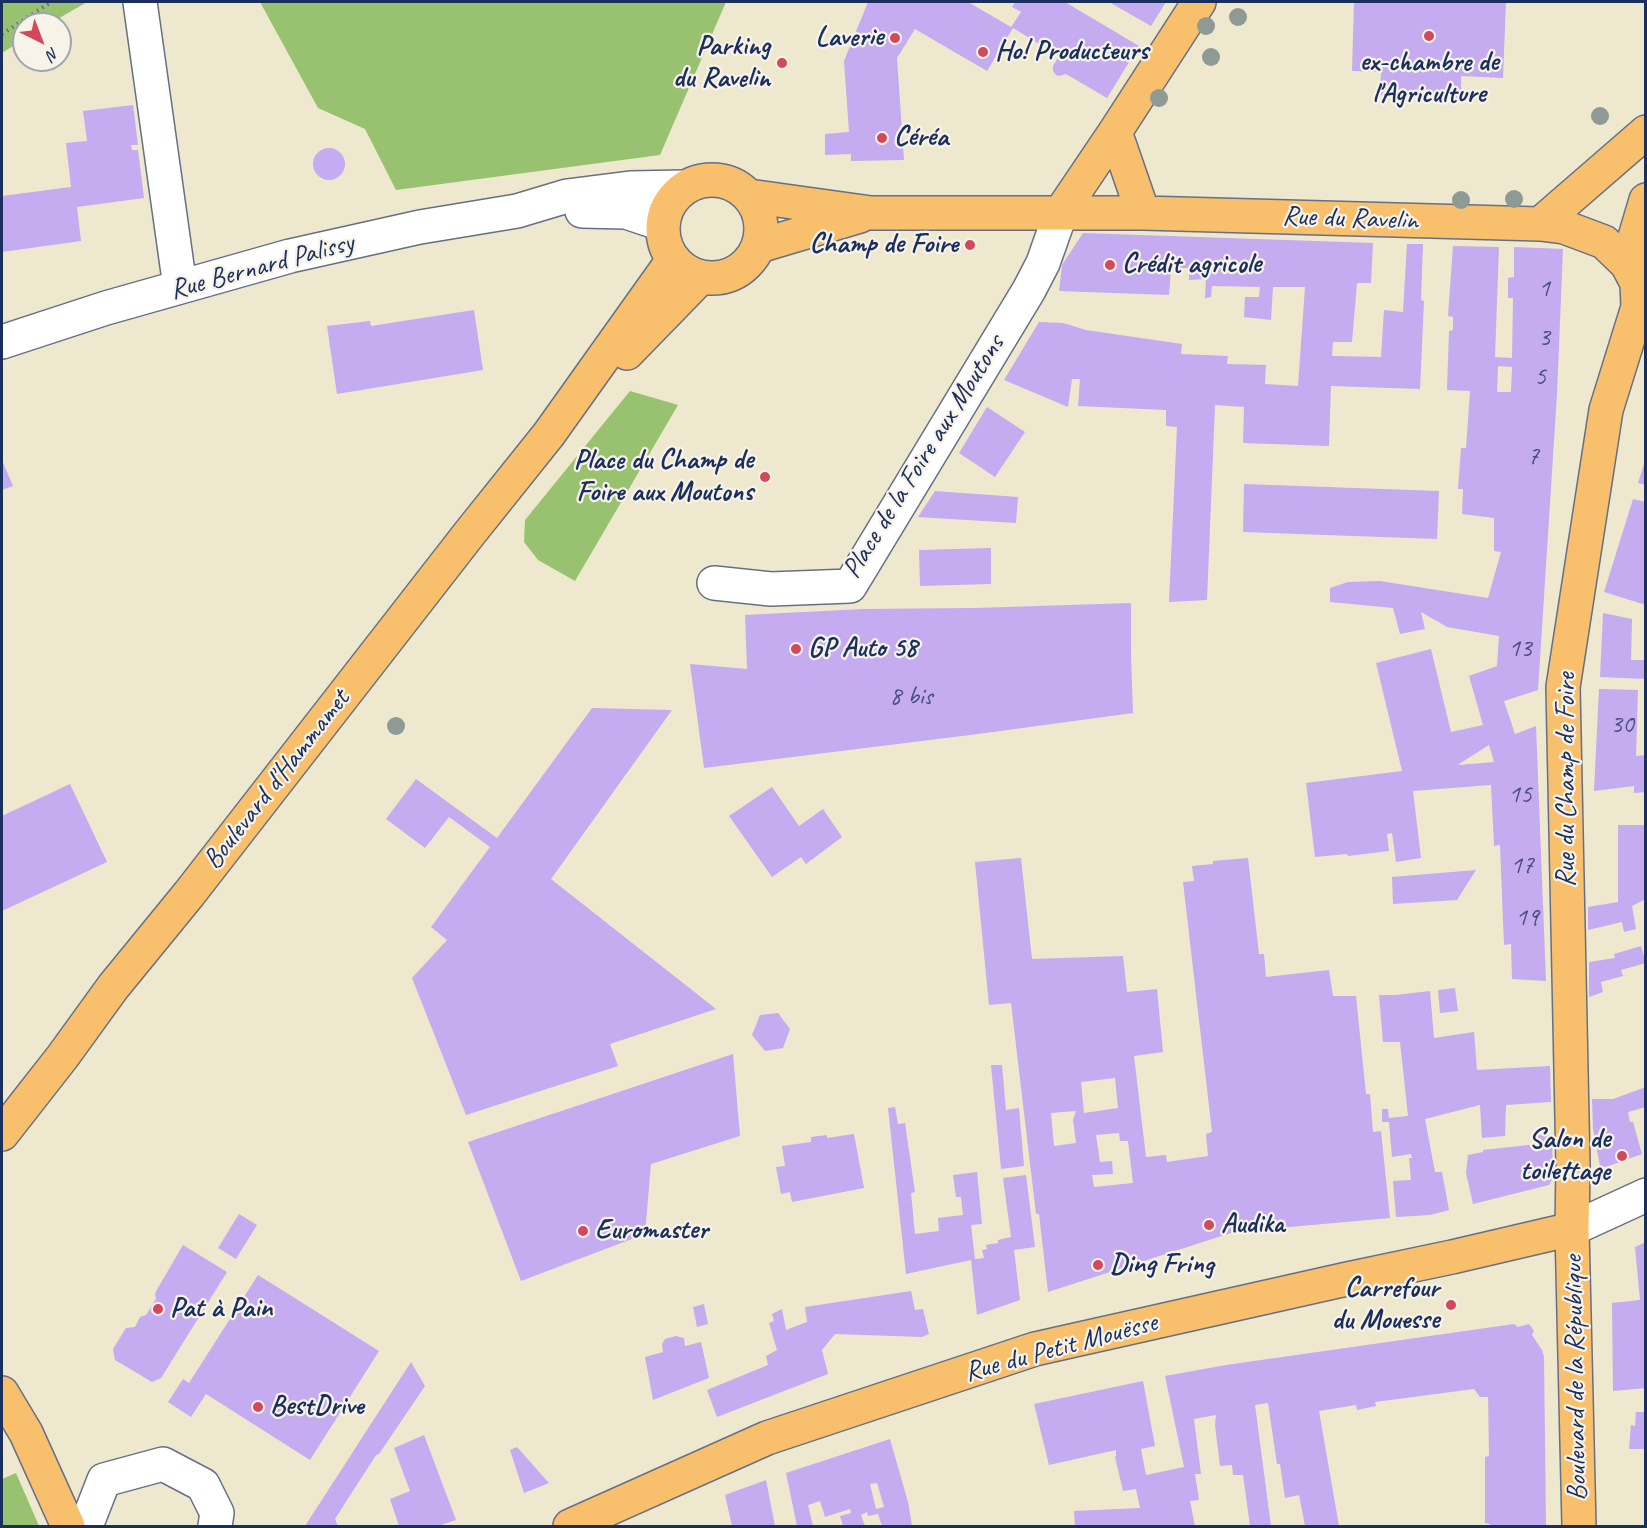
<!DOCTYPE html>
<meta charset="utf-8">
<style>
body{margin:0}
#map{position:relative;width:1647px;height:1528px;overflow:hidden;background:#eee8cf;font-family:Caveat,sans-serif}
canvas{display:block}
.frame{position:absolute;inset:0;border:3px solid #1b2f5e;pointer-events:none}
.north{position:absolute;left:12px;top:12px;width:60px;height:60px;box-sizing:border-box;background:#f7f3e8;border:2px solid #9fa5b1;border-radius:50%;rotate:138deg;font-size:16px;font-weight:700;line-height:24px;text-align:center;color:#1b2f5e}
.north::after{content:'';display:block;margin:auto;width:21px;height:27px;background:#d1495b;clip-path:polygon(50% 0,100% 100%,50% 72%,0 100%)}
</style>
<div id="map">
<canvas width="1647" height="1528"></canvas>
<div class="frame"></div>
<div class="north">N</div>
</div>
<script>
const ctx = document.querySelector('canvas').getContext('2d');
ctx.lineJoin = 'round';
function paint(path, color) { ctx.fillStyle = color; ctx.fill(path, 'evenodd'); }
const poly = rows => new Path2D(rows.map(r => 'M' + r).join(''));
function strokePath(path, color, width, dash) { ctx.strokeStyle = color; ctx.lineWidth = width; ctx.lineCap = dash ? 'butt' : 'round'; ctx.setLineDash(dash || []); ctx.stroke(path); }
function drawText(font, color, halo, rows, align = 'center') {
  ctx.font = font + ' Caveat,sans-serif'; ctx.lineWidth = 4.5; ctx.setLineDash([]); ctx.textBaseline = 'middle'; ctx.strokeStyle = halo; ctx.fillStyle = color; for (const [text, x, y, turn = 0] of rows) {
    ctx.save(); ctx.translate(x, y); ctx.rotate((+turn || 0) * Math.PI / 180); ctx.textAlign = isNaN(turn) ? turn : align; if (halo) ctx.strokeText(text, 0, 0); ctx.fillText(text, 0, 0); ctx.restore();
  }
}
const green = poly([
 [2,2,87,2,49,24,24,24,24,39,2,53],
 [260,2,726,2,660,155,396,190,365,129,318,108],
 [630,391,678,405,575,581,538,560,524,542,525,520],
 [16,1473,39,1526,2,1526,2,1479]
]);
const building = poly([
 [868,2,968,2,1011,27,1021,12,1012,7,1015,2,1065,2,1139,46,1107,98,1066,74,1059,76,1056,75,1053,71,1053,66,1059,56,1013,28,987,71,915,29,897,58,904,160,851,161,851,154,825,155,825,134,849,132,844,61],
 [1109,2,1166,2,1151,26],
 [1354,2,1506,2,1503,78,1461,76,1461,100,1380,95,1381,72,1352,71],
 [133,105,138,145,131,145,132,150,138,150,144,198,77,207,81,241,2,252,2,196,71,187,66,143,87,141,83,111],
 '313 164a16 16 0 1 1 32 0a16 16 0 1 1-32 0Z',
 [1083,233,1373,243,1371,283,1357,283,1352,342,1333,342,1332,356,1381,357,1384,310,1403,312,1407,244,1423,244,1421,300,1424,301,1420,389,1331,386,1329,446,1243,443,1244,407,1215,405,1207,600,1169,602,1177,427,1166,426,1166,410,1078,406,1080,379,1072,379,1068,407,1004,380,1039,322,1063,323,1086,330,1182,344,1181,354,1228,356,1227,364,1266,365,1265,384,1298,386,1305,287,1273,287,1271,320,1244,317,1245,297,1259,297,1260,287,1212,286,1211,297,1205,298,1206,279,1189,280,1189,268,1171,268,1169,295,1059,291,1062,265],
 [1453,246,1499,247,1495,357,1512,358,1513,298,1508,298,1508,278,1514,277,1514,247,1563,249,1557,394,1538,690,1504,701,1515,734,1536,726,1546,981,1512,979,1511,944,1504,945,1500,845,1494,846,1491,785,1413,791,1421,858,1396,862,1392,833,1387,834,1389,851,1348,856,1347,854,1315,857,1306,783,1402,771,1376,663,1431,649,1451,732,1483,725,1469,676,1497,666,1499,636,1447,627,1421,612,1425,629,1400,634,1393,608,1330,602,1330,588,1348,582,1380,581,1488,598,1501,552,1494,551,1494,518,1462,514,1463,489,1458,489,1461,448,1466,448,1470,391,1447,390,1449,331,1453,330,1453,317,1448,316],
 [1498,366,1512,367,1511,392,1497,392],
 [1489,745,1494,762,1459,765,1459,764],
 [474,310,483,370,337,394,327,326,370,321,371,326],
 [987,407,1025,432,995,477,959,453],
 [2,460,13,486,2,490],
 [1645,461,1646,461,1646,485,1638,483],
 [1244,484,1439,491,1437,539,1243,532],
 [935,491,1018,497,1016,523,918,517],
 [1633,499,1646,502,1646,605,1604,592],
 [991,548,991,584,920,586,919,550],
 [1131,603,1131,655,1133,713,978,734,704,768,690,664,747,669,745,615,863,609,975,608],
 [1603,613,1632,619,1631,660,1646,660,1646,679,1600,677],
 [1599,689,1638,690,1636,756,1646,755,1646,792,1634,793,1634,786,1594,791],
 [592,708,672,710,551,879,716,1009,610,1044,618,1066,466,1115,412,978,447,940,431,927,490,847,449,817,425,848,386,819,416,779,497,838],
 [70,784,107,862,2,911,2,816],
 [772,787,799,826,823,809,842,837,806,864,801,857,772,877,729,816],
 [1618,825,1646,825,1646,899,1632,906,1636,929,1624,932,1622,922,1588,930,1588,907,1618,902],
 [1021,858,1032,959,1123,956,1127,992,1157,989,1163,1052,1134,1056,1146,1157,1166,1155,1167,1162,1208,1156,1206,1134,1212,1132,1183,882,1194,881,1192,866,1213,864,1213,861,1248,858,1259,954,1264,954,1266,977,1329,970,1333,996,1356,996,1366,1094,1370,1094,1373,1132,1381,1131,1390,1218,1234,1232,1048,1292,1039,1214,1036,1214,1011,1003,989,1005,975,862],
 [1115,1078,1118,1108,1084,1113,1081,1082],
 [1076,1111,1073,1120,1076,1143,1054,1146,1051,1113],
 [1119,1133,1120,1141,1128,1141,1133,1183,1094,1187,1092,1175,1113,1174,1112,1161,1100,1162,1096,1135],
 [1476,870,1457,900,1393,904,1392,877],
 [1641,946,1646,963,1621,970,1623,976,1601,982,1603,992,1589,997,1589,962,1615,958,1614,954],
 [1455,988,1458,1011,1440,1013,1438,990],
 [1430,991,1434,1038,1474,1032,1477,1070,1550,1066,1551,1102,1506,1105,1505,1136,1482,1138,1480,1105,1425,1119,1435,1172,1442,1172,1449,1210,1430,1215,1396,1217,1393,1181,1411,1180,1409,1158,1412,1158,1411,1154,1392,1157,1389,1122,1382,1122,1382,1109,1388,1109,1389,1118,1408,1116,1400,1042,1383,1042,1379,995,1396,995],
 [778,1013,790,1029,783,1048,765,1051,752,1035,760,1015],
 [733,1054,740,1136,651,1164,645,1234,521,1281,468,1142],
 [991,1065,1002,1065,1006,1110,1019,1108,1024,1166,1001,1169],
 [1646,1087,1646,1107,1628,1112,1630,1122,1633,1122,1642,1154,1606,1167,1600,1166,1593,1129,1592,1099,1613,1099],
 [895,1107,898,1124,905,1123,915,1192,911,1193,915,1234,939,1231,938,1218,963,1215,961,1197,956,1197,953,1175,977,1172,982,1224,971,1225,975,1259,984,1258,982,1250,987,1249,986,1245,998,1243,998,1240,1011,1237,1003,1178,1026,1175,1035,1247,1014,1250,1020,1300,977,1315,971,1260,906,1274,888,1108],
 [854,1134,864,1188,792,1202,790,1192,781,1194,776,1167,785,1166,782,1146,811,1142,811,1137,827,1135,827,1138],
 [1537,1135,1552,1135,1553,1178,1549,1185,1473,1204,1466,1173,1468,1155,1483,1152,1483,1150,1538,1144],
 [239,1214,257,1225,236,1259,218,1248],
 [1646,1242,1646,1388,1613,1391,1612,1303,1640,1300,1635,1247],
 [183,1245,227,1272,161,1378,152,1382,115,1360,113,1349,126,1328,135,1327,140,1317,146,1315,156,1299,155,1293],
 [258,1275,379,1351,310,1460,206,1394,191,1417,168,1402,183,1379,189,1383],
 [911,1291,915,1310,923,1309,929,1334,922,1337,835,1334,822,1350,828,1374,717,1417,707,1390,768,1365,766,1356,777,1350,769,1323,774,1321,772,1314,782,1309,786,1330,807,1322,805,1307],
 [704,1304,708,1324,697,1327,693,1307],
 [1514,1324,1518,1327,1529,1324,1534,1331,1532,1335,1542,1350,1544,1357,1546,1526,1490,1526,1490,1524,1485,1523,1485,1457,1489,1456,1488,1397,1480,1397,1474,1389,1375,1402,1376,1406,1357,1410,1356,1405,1319,1411,1339,1526,1305,1526,1299,1495,1285,1498,1280,1464,1277,1464,1268,1403,1255,1405,1271,1526,1250,1526,1243,1475,1233,1475,1232,1465,1220,1466,1215,1425,1216,1415,1194,1419,1201,1474,1195,1474,1199,1500,1190,1501,1195,1526,1075,1526,1074,1511,1140,1508,1136,1489,1123,1491,1115,1457,1116,1456,1116,1450,1049,1465,1034,1404,1143,1381,1155,1446,1141,1449,1146,1475,1184,1467,1165,1376,1226,1365],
 [676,1336,684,1338,685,1346,701,1342,709,1378,653,1400,645,1357,663,1352,662,1344,665,1339],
 [411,1362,425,1386,379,1454,376,1455,335,1519,338,1526,305,1526],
 [1636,1412,1646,1412,1646,1449,1629,1449,1631,1425,1635,1426],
 [424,1435,456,1520,438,1526,399,1526,390,1499,410,1491,394,1448],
 [890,1439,908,1502,912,1526,882,1526,878,1514,868,1516,867,1512,861,1515,865,1526,843,1526,840,1516,851,1513,850,1509,825,1517,820,1501,808,1505,813,1526,797,1526,786,1473],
 [877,1483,884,1507,876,1509,870,1484],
 [517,1447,549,1483,524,1493,510,1450],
 [766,1480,775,1526,732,1526,725,1495]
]);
const path = poly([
 [2,34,51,2]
]);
const minor = poly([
 [140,2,180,287],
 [582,211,626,212,662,224],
 [2,342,106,308,290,256,420,227,517,211,567,196,630,188,685,187],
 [714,583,771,589,850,586,1029,290,1043,263,1061,212],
 [1572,1229,1646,1195],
 [86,1526,104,1480,163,1464,203,1485,217,1513,215,1526]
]);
const major = poly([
 [1115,132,1143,213],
 '663 229a49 49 0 1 1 98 0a49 49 0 1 1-98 0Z',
 [749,196,871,213,1143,213,1540,224,1564,227,1604,242,1627,264,1637,283,1638,307,1606,410,1563,687,1573,1166,1572,1229,1579,1526],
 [1061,212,1115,132,1199,2],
 [1540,224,1646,132],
 [759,246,860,216],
 [1627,264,1646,200],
 [627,353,701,277],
 [2,1134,63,1056,113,987,189,894,469,534,549,434,673,260],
 [2,1393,26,1433,68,1526],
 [570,1526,767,1438,1035,1349,1347,1279,1452,1257,1572,1229]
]);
const trees = [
 [1238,17],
 [1206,26],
 [1211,57],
 [1159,98],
 [1600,116],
 [1514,199],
 [1461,200],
 [396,726]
];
const markers = [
 [1429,36,6,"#d1495b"],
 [895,38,6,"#d1495b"],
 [983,52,6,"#d1495b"],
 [782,63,6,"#d1495b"],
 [882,138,6,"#d1495b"],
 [970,245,6,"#d1495b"],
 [1110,265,6,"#d1495b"],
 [765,477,6,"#d1495b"],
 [796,649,6,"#d1495b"],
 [1622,1156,6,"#d1495b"],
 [1209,1225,6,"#d1495b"],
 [583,1231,6,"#d1495b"],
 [1098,1265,6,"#d1495b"],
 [1451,1305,6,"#d1495b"],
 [158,1309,6,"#d1495b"],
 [258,1407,6,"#d1495b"]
];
const numberNames = [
 ["1",1544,289],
 ["3",1544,338],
 ["5",1540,377],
 ["7",1533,457],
 ["13",1520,649],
 ["8 bis",911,697],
 ["30",1622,725],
 ["15",1520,795],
 ["17",1522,866],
 ["19",1527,918]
];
const poiNames = [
 ["Laverie",883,38,"right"],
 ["Parking",770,47,"right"],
 ["du Ravelin",770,79,"right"],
 ["Ho! Producteurs",995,52],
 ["ex-chambre de",1429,63,"center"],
 ["l'Agriculture",1429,95,"center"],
 ["Céréa",894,138],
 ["Champ de Foire",958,245,"right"],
 ["Crédit agricole",1122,265],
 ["Place du Champ de",753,461,"right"],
 ["Foire aux Moutons",753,493,"right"],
 ["GP Auto 58",808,649],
 ["Salon de",1610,1140,"right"],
 ["toilettage",1610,1172,"right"],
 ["Audika",1221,1225],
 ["Euromaster",595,1231],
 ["Ding Fring",1110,1265],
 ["Carrefour",1439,1289,"right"],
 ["du Mouesse",1439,1321,"right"],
 ["Pat à Pain",170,1309],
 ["BestDrive",270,1407]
];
const streetNames = [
 ["Rue du Ravelin",1350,219,2],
 ["Rue Bernard Palissy",262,267,-15],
 ["Place de la Foire aux Moutons",924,457,-58],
 ["Boulevard d'Hammamet",277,780,-52],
 ["Rue du Champ de Foire",1567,780,-90],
 ["Rue du Petit Mouësse",1061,1348,-15],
 ["Boulevard de la République",1576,1378,-91]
];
paint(green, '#98c26f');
paint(building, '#c5abef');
strokePath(minor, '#657086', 36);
strokePath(major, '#657086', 36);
strokePath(path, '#657086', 4, [1.5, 4.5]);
strokePath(minor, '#fff', 33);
strokePath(major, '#f8bf6c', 33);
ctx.fillStyle = '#8e9a94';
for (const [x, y] of trees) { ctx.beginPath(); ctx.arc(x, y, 9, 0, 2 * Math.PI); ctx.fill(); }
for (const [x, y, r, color] of markers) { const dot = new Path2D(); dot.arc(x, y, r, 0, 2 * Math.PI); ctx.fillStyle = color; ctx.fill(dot); strokePath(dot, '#f7f3e8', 2); }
drawText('26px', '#464e82', null, numberNames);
drawText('bold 28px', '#1b2f5e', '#f7f3e8', poiNames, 'left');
drawText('28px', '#1b2f5e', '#f7f3e8', streetNames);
</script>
